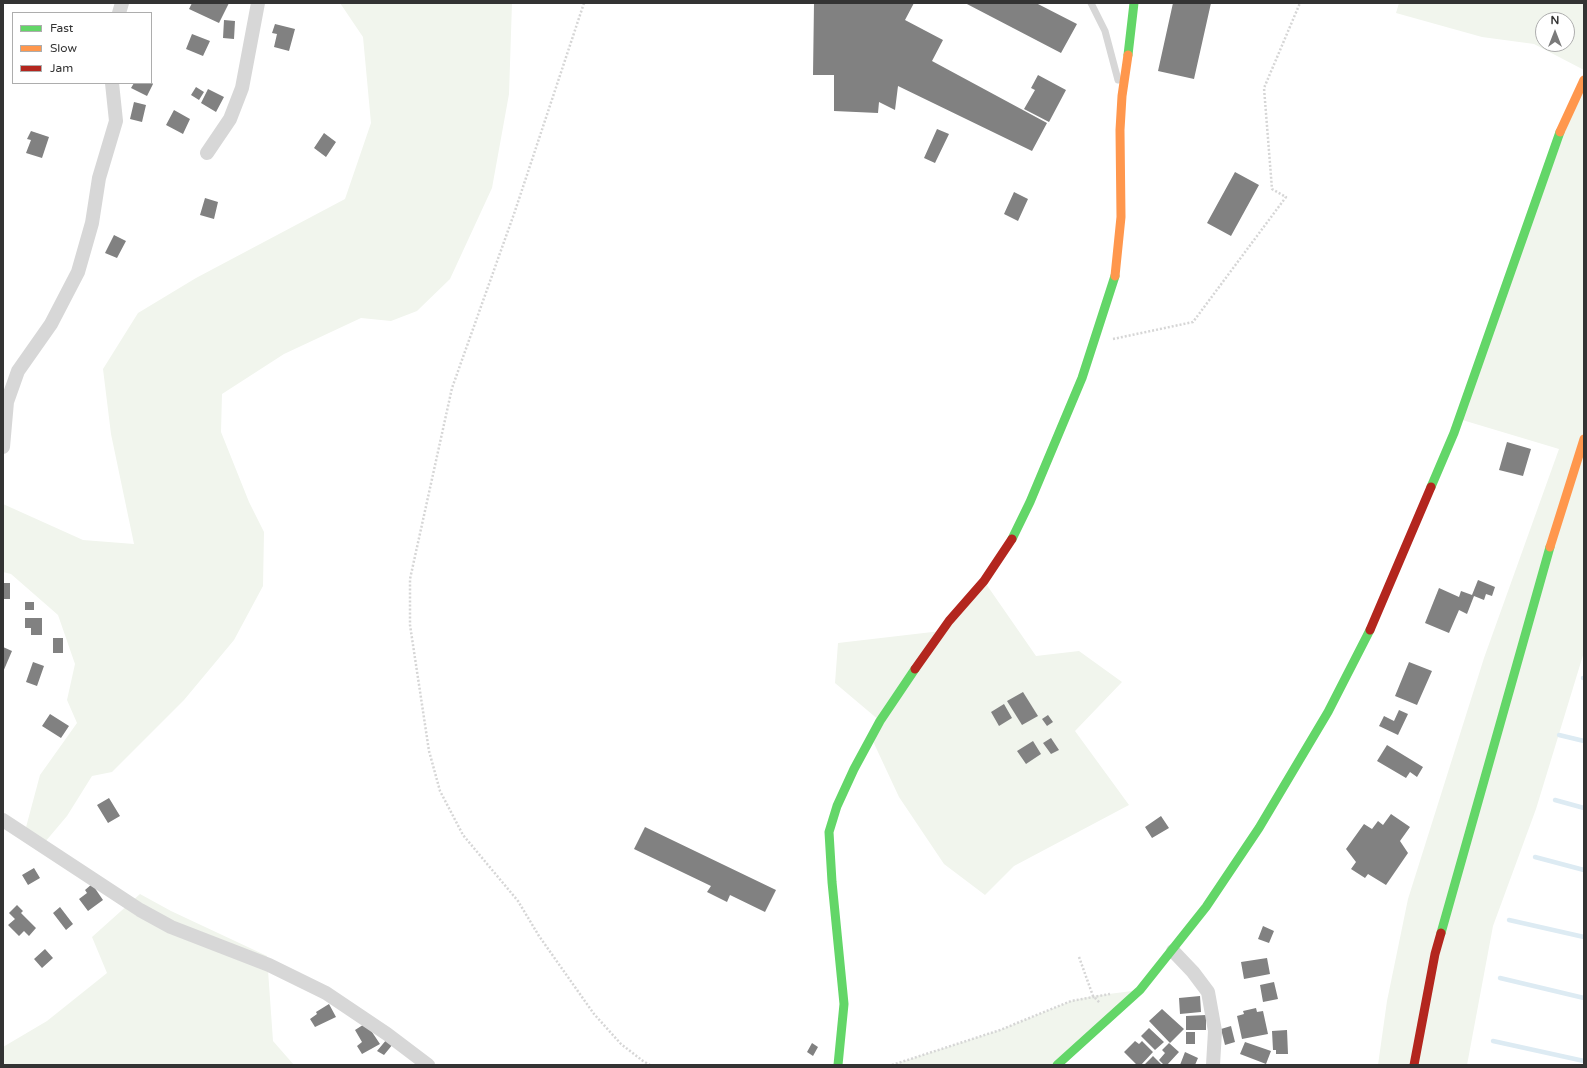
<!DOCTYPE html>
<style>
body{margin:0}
#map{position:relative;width:1587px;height:1068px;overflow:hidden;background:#fff;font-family:"Varela Round",sans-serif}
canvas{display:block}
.frame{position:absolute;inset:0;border:4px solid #333;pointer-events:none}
.legend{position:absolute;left:12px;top:12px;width:140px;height:72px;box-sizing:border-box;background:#fff;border:1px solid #adadad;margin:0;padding:5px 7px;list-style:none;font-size:12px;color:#333}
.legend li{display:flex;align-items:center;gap:8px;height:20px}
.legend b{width:20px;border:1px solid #adadad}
.north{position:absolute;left:1535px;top:12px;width:40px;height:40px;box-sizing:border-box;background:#fff;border:1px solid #adadad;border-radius:50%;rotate:0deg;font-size:11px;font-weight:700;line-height:16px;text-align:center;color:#333}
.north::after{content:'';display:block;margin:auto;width:14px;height:18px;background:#7a7a7a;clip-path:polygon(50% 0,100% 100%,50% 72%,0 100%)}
</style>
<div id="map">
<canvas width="1587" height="1068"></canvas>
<div class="frame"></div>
<ul class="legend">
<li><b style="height:5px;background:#63d668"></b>Fast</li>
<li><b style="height:5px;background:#ff974d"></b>Slow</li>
<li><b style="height:5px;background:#b3261e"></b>Jam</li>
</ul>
<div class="north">N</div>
</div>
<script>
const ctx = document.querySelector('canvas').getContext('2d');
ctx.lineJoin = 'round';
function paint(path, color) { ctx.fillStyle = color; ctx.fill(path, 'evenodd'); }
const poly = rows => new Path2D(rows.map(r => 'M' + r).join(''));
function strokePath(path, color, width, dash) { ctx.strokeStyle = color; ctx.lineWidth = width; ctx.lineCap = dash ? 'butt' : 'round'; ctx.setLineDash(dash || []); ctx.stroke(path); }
const green = poly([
 [340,3,512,3,509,94,492,188,450,279,417,311,391,321,361,318,284,354,222,394,221,432,249,502,264,532,263,586,234,640,184,700,112,772,92,776,67,816,45,842,25,831,40,775,77,723,67,700,75,664,58,615,11,574,3,572,3,504,83,540,134,544,111,434,103,369,138,313,196,278,345,199,371,123,363,37],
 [1399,3,1584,3,1584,70,1534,44,1482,37,1396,13],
 [1543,20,1567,20,1567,44,1543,44],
 [1584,80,1584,652,1536,809,1493,926,1467,1065,1378,1065,1387,1001,1408,899,1484,658,1559,449,1459,419],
 [984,581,1036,656,1079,651,1122,682,1075,731,1129,805,1014,866,985,895,944,864,899,797,871,737,880,721,835,683,838,643,941,631],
 [140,894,171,911,267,956,273,1041,294,1065,3,1065,3,1047,47,1021,107,973,92,937],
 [1140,990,1057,1065,892,1065,1000,1030,1071,1001,1093,996]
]);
const stream = poly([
 [1583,678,1584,678],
 [1559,735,1584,741],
 [1555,800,1584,808],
 [1535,857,1584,870],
 [1509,920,1584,937],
 [1500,978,1584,998],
 [1493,1041,1584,1061]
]);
const building = poly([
 [192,3,204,4,229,3,219,23,189,9],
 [814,3,914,3,905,20,943,40,932,61,1047,123,1032,151,898,86,895,110,879,102,878,113,834,111,834,75,813,75],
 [965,3,1036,3,1077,24,1061,53],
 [1173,3,1211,3,1194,79,1158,71],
 [224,20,235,21,234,39,223,38],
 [275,24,295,29,289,51,274,47,277,34,272,33],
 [192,34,210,41,203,56,186,49],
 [1038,75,1066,90,1049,122,1024,109,1035,90,1031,88],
 [134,83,152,83,153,84,147,96,131,88],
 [196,87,204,92,199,100,191,95],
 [208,89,224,97,216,112,201,103],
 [134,102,146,105,142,122,130,119],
 [174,110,190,119,183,134,166,125],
 [937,129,949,134,935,163,924,158],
 [31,131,49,137,42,158,26,153,31,140,27,139],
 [324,133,336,142,326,157,314,148],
 [1235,172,1259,185,1231,236,1207,223],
 [1014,192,1028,199,1018,221,1004,214],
 [205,198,218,202,214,219,200,215],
 [114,235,126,241,117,258,105,253],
 [1507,442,1531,449,1523,476,1499,470],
 [1478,580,1495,587,1492,596,1486,594,1484,600,1474,596,1467,614,1459,610,1449,633,1425,623,1439,588,1459,597,1461,591,1472,595],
 [3,583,10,583,10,599,3,599],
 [25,602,34,602,34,610,25,610],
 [25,618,42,618,42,635,31,635,31,628,25,628],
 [53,638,63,638,63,653,53,653],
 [3,647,12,651,3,672],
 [33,662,44,666,37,686,26,682],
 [1409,662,1432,671,1417,705,1395,696],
 [1023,692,1038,716,1022,725,1007,701],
 [1004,704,1012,718,999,726,991,712],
 [1399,710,1408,714,1398,735,1379,726,1384,716,1394,721],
 [50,714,69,726,61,738,42,726],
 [1048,715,1053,722,1047,726,1042,719],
 [1051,738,1059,750,1051,754,1043,743],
 [1033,741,1041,754,1026,764,1017,751],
 [1387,745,1423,767,1417,777,1410,772,1406,778,1377,761],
 [109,798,120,816,108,823,97,805],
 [1391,814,1410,827,1400,841,1408,853,1386,885,1368,874,1365,878,1351,869,1356,862,1346,849,1364,824,1372,829,1378,821,1383,825],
 [1161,816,1169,828,1152,838,1145,827],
 [645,827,776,890,765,912,730,895,727,902,707,892,711,886,634,849],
 [34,868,40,878,28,885,22,875],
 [92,884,103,900,88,911,79,899,87,893,85,890],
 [17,905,23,911,21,913,36,928,29,936,24,931,19,936,8,925,15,919,9,913],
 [60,907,73,924,66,930,53,913],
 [1263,926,1274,931,1269,943,1258,939],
 [45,949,53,958,42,968,34,959],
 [1267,958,1270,974,1244,979,1241,962],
 [1274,982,1278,999,1263,1002,1260,985],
 [1200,996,1201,1012,1180,1014,1179,998],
 [329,1004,336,1017,315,1027,310,1019,317,1014,316,1012],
 [1256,1008,1257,1012,1263,1011,1268,1034,1242,1039,1237,1016,1244,1014,1243,1011],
 [1162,1009,1184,1029,1170,1043,1149,1021],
 [1206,1015,1206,1030,1186,1030,1186,1016],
 [366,1023,380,1044,362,1054,357,1046,362,1042,355,1030],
 [1231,1026,1235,1042,1225,1045,1221,1029],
 [1149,1028,1164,1042,1155,1050,1141,1036],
 [1287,1030,1288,1054,1276,1054,1276,1050,1273,1050,1272,1031],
 [1186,1032,1195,1032,1195,1044,1186,1044],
 [387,1039,393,1044,384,1055,377,1051],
 [1135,1041,1139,1044,1142,1041,1153,1052,1141,1065,1137,1065,1124,1052],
 [1245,1042,1271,1051,1266,1064,1240,1054],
 [812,1043,818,1047,813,1056,807,1052],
 [1169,1043,1179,1052,1167,1065,1164,1065,1159,1060,1165,1053,1162,1050],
 [1185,1052,1198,1058,1195,1065,1180,1065],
 [1153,1056,1162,1065,1144,1065]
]);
const path = poly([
 [584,3,515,211,452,388,410,579,410,625,429,751,440,791,463,835,518,901,539,936,594,1014,621,1044,643,1061,650,1065],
 [1113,339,1193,322,1286,197,1272,189,1264,88,1300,3],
 [1079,957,1093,996,1100,1003],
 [892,1065,1000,1030,1071,1001,1110,994]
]);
const lane = poly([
 [1091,3,1105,31,1118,80]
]);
const street = poly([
 [119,13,122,3],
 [207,153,230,119,242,88,258,3],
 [3,447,7,402,18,371,51,324,78,272,92,223,99,178,116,121,112,83],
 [3,820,140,910,171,927,269,965,326,993,387,1034,428,1065],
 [1173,951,1193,972,1208,992,1215,1031,1213,1065]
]);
const fast = poly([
 [1128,55,1134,3],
 [1431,487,1454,433,1560,132],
 [1012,539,1030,502,1082,378,1115,276],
 [1441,933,1550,547],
 [838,1065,844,1004,832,882,829,832,837,806,854,769,880,721,915,669],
 [1057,1065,1140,990,1206,907,1259,828,1328,712,1370,630]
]);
const slow = poly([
 [1560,132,1584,80],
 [1115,276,1121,217,1120,130,1122,96,1128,55],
 [1550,547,1584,439]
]);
const jam = poly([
 [1370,630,1431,487],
 [915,669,949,621,984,581,1012,539],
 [1414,1065,1435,954,1441,933]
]);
paint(green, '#f1f5ed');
strokePath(stream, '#ddebf3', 4.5);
paint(building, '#818181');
strokePath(path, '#d6d6d6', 2.5, [2, 2]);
strokePath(lane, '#d7d7d7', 7);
strokePath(street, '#d7d7d7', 14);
strokePath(fast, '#63d668', 9);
strokePath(slow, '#ff974d', 9);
strokePath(jam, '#b3261e', 9);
</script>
